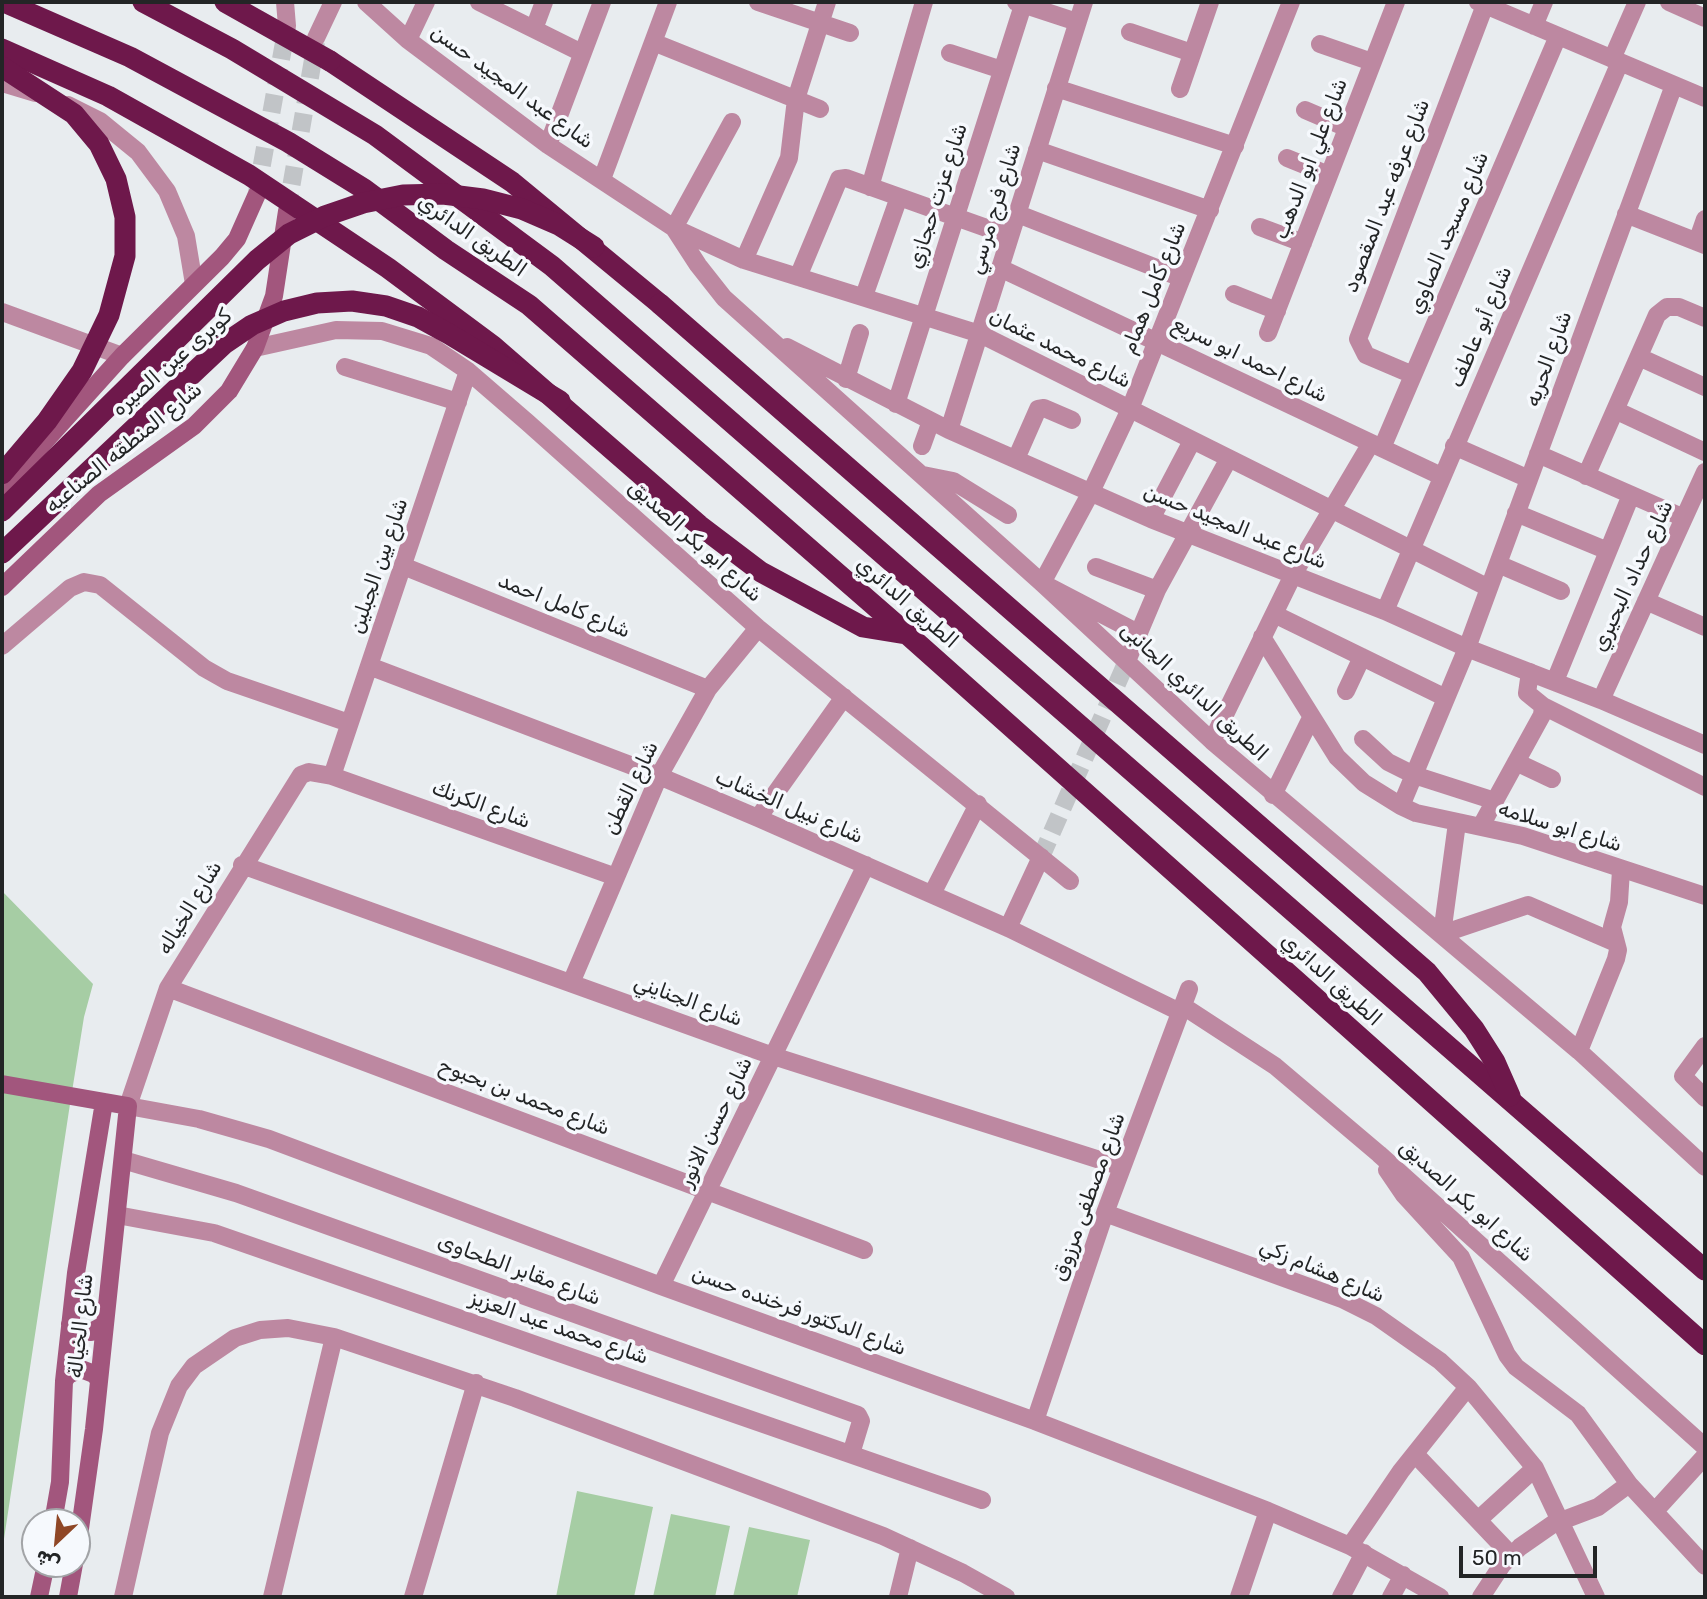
<!DOCTYPE html>
<meta charset="utf-8">
<style>
body{margin:0}
#map{position:relative;width:1707px;height:1599px;overflow:hidden;background:#e8ecef;font-family:Rubik,Cairo,sans-serif}
canvas{display:block}
.frame{position:absolute;inset:0;border:4px solid #232526;pointer-events:none}
.north{position:absolute;left:21px;top:1508px;width:70px;height:70px;box-sizing:border-box;background:#f6f9fd;border:2px solid #a2a4a7;border-radius:50%;rotate:206deg;font-size:19px;font-weight:700;line-height:28px;text-align:center;color:#232526}
.north::after{content:'';display:block;margin:auto;width:24px;height:32px;background:#8f4726;clip-path:polygon(50% 0,100% 100%,50% 72%,0 100%)}
.scale{position:absolute;left:1459px;top:1546px;width:138px;height:32px;box-sizing:border-box;border:4px solid #232526;border-top:0;padding-left:9px;font-size:21px;line-height:24px;white-space:nowrap;color:#232526;-webkit-text-stroke:5px #f6f9fd;paint-order:stroke}
</style>
<div id="map">
<canvas width="1707" height="1599"></canvas>
<div class="frame"></div>
<div class="north">ش</div>
<div class="scale">50 m</div>
</div>
<script>
const ctx = document.querySelector('canvas').getContext('2d');
ctx.lineJoin = 'round';
function paint(path, color) { ctx.fillStyle = color; ctx.fill(path, 'evenodd'); }
const poly = rows => new Path2D(rows.map(r => 'M' + r).join(''));
function strokePath(path, color, width, dash) { ctx.strokeStyle = color; ctx.lineWidth = width; ctx.lineCap = dash ? 'butt' : 'round'; ctx.setLineDash(dash || []); ctx.stroke(path); }
function drawText(font, color, halo, rows, align = 'center') {
  ctx.font = font + ' Rubik,Cairo,sans-serif'; ctx.lineWidth = 7; ctx.setLineDash([]); ctx.textBaseline = 'middle'; ctx.strokeStyle = halo; ctx.fillStyle = color; for (const [text, x, y, turn = 0] of rows) {
    ctx.save(); ctx.translate(x, y); ctx.rotate((+turn || 0) * Math.PI / 180); ctx.textAlign = isNaN(turn) ? turn : align; if (halo) ctx.strokeText(text, 0, 0); ctx.fillText(text, 0, 0); ctx.restore();
  }
}
const green = poly([
 [2,891,93,984,84,1017,70,1104,2,1552],
 [577,1491,653,1507,634,1597,556,1597],
 [671,1514,730,1526,715,1597,653,1597],
 [749,1527,810,1540,797,1597,733,1597]
]);
const streetTunnel = poly([
 [1041,857,1127,661]
]);
const secondaryTunnel = poly([
 [257,192,287,26],
 [287,211,316,42]
]);
const street = poly([
 [285,2,287,26],
 [366,2,408,40,548,145,674,228,744,260,980,334,1489,588],
 [479,2,582,53],
 [758,2,850,33],
 [1016,2,1077,22],
 [1478,2,1705,98],
 [1669,2,1705,18],
 [1534,26,1544,2],
 [534,29,544,2],
 [1130,32,1192,53],
 [316,38,333,2],
 [408,40,426,2],
 [653,42,820,109],
 [1320,44,1372,62],
 [950,53,1002,70],
 [1612,59,1637,2],
 [2,83,35,93],
 [1056,88,1235,146],
 [1180,89,1210,2],
 [68,105,100,121,138,152,167,191,186,236,194,284],
 [1305,110,1347,128],
 [732,122,674,228,698,265,724,298,1042,583,1212,741,1579,1051,1705,1167],
 [548,145,602,2],
 [1037,150,1210,210],
 [1287,158,1329,175],
 [602,179,668,2],
 [870,187,924,2],
 [1018,214,1182,278],
 [1626,214,1705,245],
 [1260,227,1303,243],
 [1697,242,1705,219],
 [744,260,789,158,796,99,827,2],
 [1000,268,1441,476],
 [798,277,839,179,846,178,1009,236],
 [1234,294,1277,311],
 [864,296,899,197],
 [2,312,122,356],
 [1268,333,1396,2],
 [787,347,949,430,1151,519,1385,611,1467,648,1601,700,1705,745],
 [255,348,336,330,382,331,431,346,468,371,527,422,758,628,1070,881],
 [1639,357,1705,387],
 [345,367,458,402],
 [1413,375,1366,355,1358,339,1485,5],
 [846,379,860,333],
 [896,404,1024,2],
 [1615,410,1705,452],
 [949,430,1084,2],
 [922,446,931,421],
 [1454,446,1529,479],
 [1382,448,1558,36],
 [1538,454,1684,518],
 [1016,459,1038,409,1044,408,1072,420],
 [923,475,953,481,1008,515],
 [1586,476,1657,315,1667,307,1679,307,1705,318],
 [1516,513,1608,551],
 [1151,519,1192,441],
 [1498,564,1561,591],
 [403,566,708,689],
 [1096,567,1157,590],
 [1646,601,1705,627],
 [1385,611,1620,62],
 [1274,614,1446,698],
 [1138,633,1042,583,1091,492,1130,409,1291,2],
 [1262,637,1337,757,1364,783,1401,806,1416,813,1523,836,1705,896],
 [2,646,70,588,84,582,100,585,204,668,227,681,349,723],
 [1127,661,1157,590,1228,460],
 [369,666,659,776,758,818,1008,928,1180,1012],
 [1555,681,1631,495],
 [1346,691,1362,657],
 [1601,700,1705,472],
 [1543,706,1705,787],
 [1363,739,1388,762,1414,775,1495,801],
 [1212,741,1293,575,1371,443],
 [1516,762,1552,779],
 [332,776,468,371],
 [1273,795,1311,718],
 [1401,806,1467,648,1674,85],
 [758,818,844,697],
 [1457,823,1442,934,1528,905,1616,943],
 [1481,826,1542,715,1543,706,1527,693,1530,672],
 [242,865,773,1056,1122,1167],
 [616,877,332,776,309,772,301,775,168,988,128,1106,199,1119,269,1139,661,1286,1035,1421,1268,1511,1350,1546,1440,1597],
 [932,894,978,804],
 [1008,928,1041,857],
 [571,983,659,776,708,689,758,628],
 [168,988,864,1250],
 [1183,1006,1275,1066,1379,1154,1705,1447],
 [1705,1046,1683,1076,1705,1098],
 [1579,1051,1616,959,1618,950,1612,927,1619,902,1621,870],
 [123,1160,236,1193,858,1415,861,1421,851,1454],
 [1387,1170,1404,1195,1461,1257,1507,1355,1516,1367,1578,1414,1629,1484,1705,1566],
 [1105,1213,1342,1299,1376,1316,1440,1361,1468,1387,1535,1468,1596,1597],
 [117,1215,214,1233,982,1500],
 [661,1286,866,865],
 [1035,1421,1105,1213,1189,989],
 [1415,1454,1511,1555],
 [1655,1511,1705,1456],
 [1478,1520,1535,1468],
 [1350,1546,1401,1471,1468,1387],
 [123,1597,160,1433,179,1386,194,1366,235,1338,260,1330,288,1328,334,1337,515,1398,883,1536,963,1573,1006,1597],
 [272,1597,334,1337],
 [413,1597,476,1383],
 [898,1597,910,1548],
 [1239,1597,1268,1511],
 [1341,1597,1364,1553],
 [1391,1597,1403,1575],
 [1481,1597,1502,1565,1520,1547,1553,1524,1598,1507,1629,1484]
]);
const secondary = poly([
 [2,489,122,356,222,257,237,239,257,194],
 [2,587,99,494,194,426,229,391,255,348,274,296,287,211],
 [2,1084,128,1106,94,1429,77,1550],
 [70,1324,83,1331,91,1332,104,1325],
 [64,1381,68,1375,81,1369,94,1374,99,1380],
 [53,1522,60,1482,64,1381,76,1273,104,1102],
 [39,1597,46,1564],
 [68,1597,74,1564]
]);
const highway = poly([
 [4,2,130,57,288,142,364,189,446,250,529,305,907,634,1705,1345],
 [143,2,232,49,375,135,552,266,1705,1270],
 [2,49,108,96,249,175,388,268,493,346,699,525,761,572,863,627,906,634],
 [330,61,512,182,660,304]
]);
const highwayBridge = poly([
 [225,2,330,61],
 [2,67,74,114,99,144,116,179,125,217,125,256,109,315,82,371,47,421,2,474],
 [660,304,1427,972,1474,1029,1495,1062,1510,1096],
 [2,511,257,260,289,234,325,216,363,203,403,195,443,194,483,199,522,209,559,225,594,247],
 [2,553,224,344,252,325,284,311,317,303,352,301,386,306,418,317,449,334,560,401]
]);
const streetNames = [
 ["شارع عبد المجيد حسن",512,87,36],
 ["شارع علي ابو الدهب",1311,159,-69],
 ["شارع عزت حجازي",938,196,-72],
 ["شارع عرفه عبد المقصود",1387,196,-69],
 ["شارع فرج مرسي",995,209,-73],
 ["شارع مسجد الصاوي",1449,233,-67],
 ["الطريق الدائري",472,236,35],
 ["شارع كامل همام",1154,288,-68],
 ["شارع أبو عاطف",1481,327,-67],
 ["شارع محمد عثمان",1060,349,26],
 ["شارع الحريه",1549,359,-70],
 ["شارع احمد ابو سريع",1250,360,26],
 ["كوبرى عين الصيره",172,363,-41],
 ["شارع المنطقه الصناعيه",124,448,-39],
 ["شارع عبد المجيد حسن",1235,527,22],
 ["شارع ابو بكر الصديق",695,541,42],
 ["شارع بين الجبلين",379,566,-71],
 ["شارع حداد البحيري",1633,576,-65],
 ["الطريق الدائري",907,603,41],
 ["شارع كامل احمد",564,606,22],
 ["الطريق الدائري الجانبى",1194,692,43],
 ["شارع القطن",631,788,-64],
 ["شارع الكرنك",481,805,20],
 ["شارع نبيل الخشاب",789,807,23],
 ["شارع ابو سلامه",1560,827,17],
 ["شارع الخياله",190,908,-59],
 ["الطريق الدائري",1331,980,42],
 ["شارع الجنايني",688,1001,20],
 ["شارع محمد بن بحبوح",524,1097,21],
 ["شارع حسن الانور",716,1122,-64],
 ["شارع مصطفى مرزوق",1089,1197,-70],
 ["شارع ابو بكر الصديق",1466,1201,42],
 ["شارع مقابر الطحاوى",519,1270,20],
 ["شارع هشام زكي",1322,1271,23],
 ["شارع الدكتور فرخنده حسن",799,1311,20],
 ["شارع الخيالة",81,1326,-84],
 ["شارع محمد عبد العزيز",559,1328,19]
];
paint(green, '#a6cda4');
strokePath(streetTunnel, '#c1c4c7', 18, [18, 9]);
strokePath(secondaryTunnel, '#c1c4c7', 18, [18, 9]);
strokePath(street, '#bd88a1', 18);
strokePath(secondary, '#a2567d', 18);
strokePath(highway, '#6e184b', 21);
strokePath(highwayBridge, '#6e184b', 21);
drawText('21px', '#232526', '#f6f9fd', streetNames);
</script>
